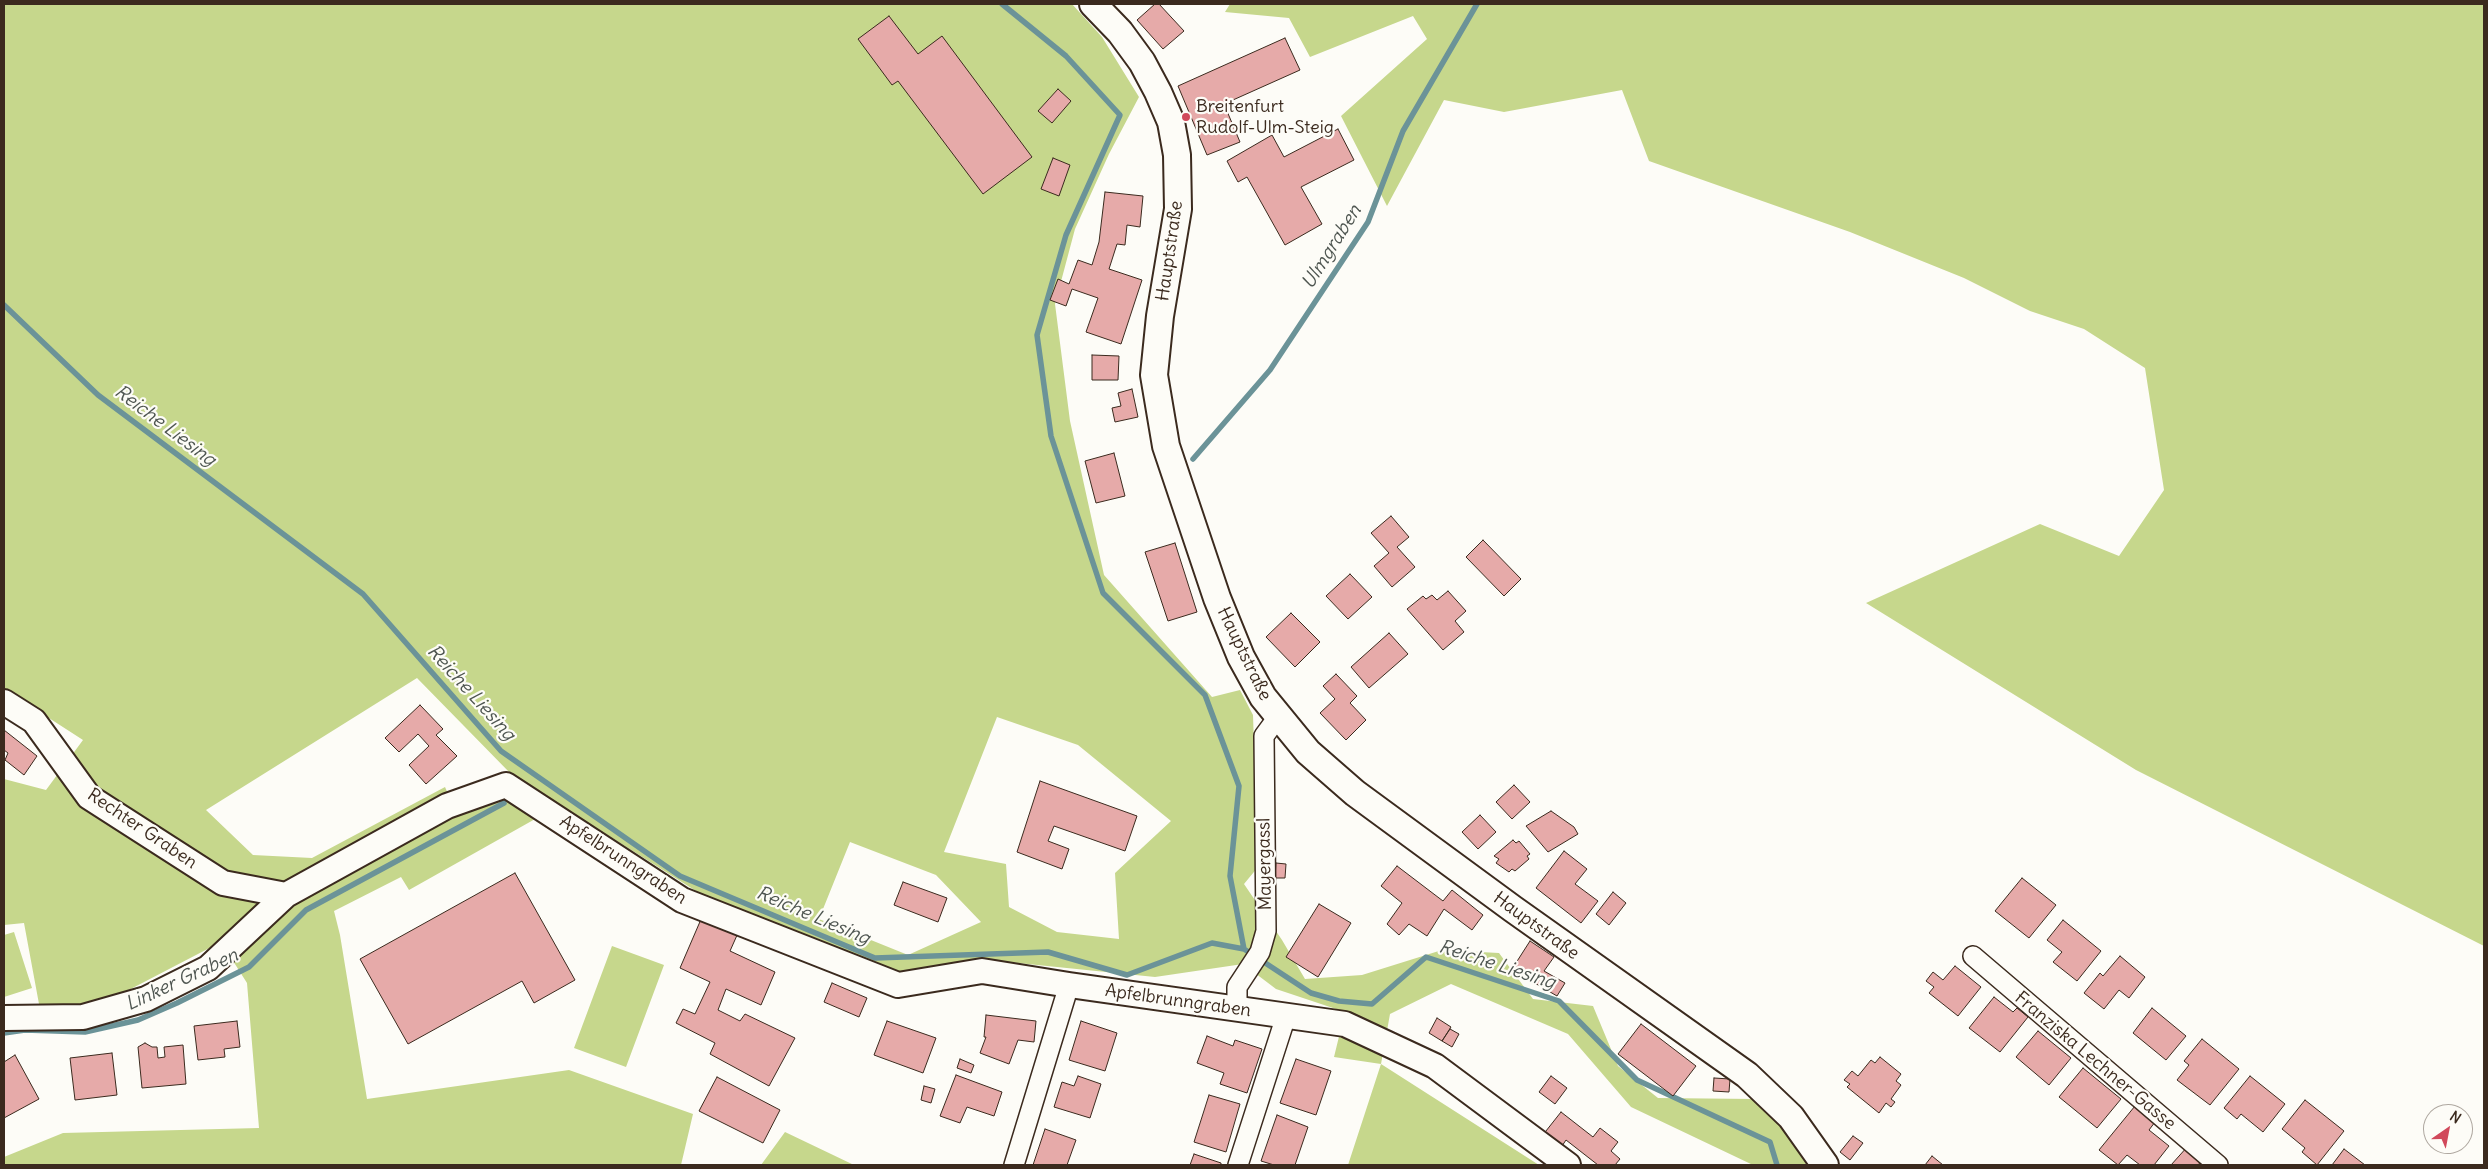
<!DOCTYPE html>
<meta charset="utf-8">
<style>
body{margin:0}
#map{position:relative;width:2488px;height:1169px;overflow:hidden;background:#fdfcf7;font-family:Delius,sans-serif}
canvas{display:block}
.frame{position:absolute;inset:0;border:5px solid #3b2a1e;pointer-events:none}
.north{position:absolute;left:2423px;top:1104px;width:50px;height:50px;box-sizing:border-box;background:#fdfcf7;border:1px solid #afa8a0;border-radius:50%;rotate:33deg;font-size:14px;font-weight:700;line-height:20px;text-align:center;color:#3b2a1e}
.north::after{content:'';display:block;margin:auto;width:18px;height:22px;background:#d1495b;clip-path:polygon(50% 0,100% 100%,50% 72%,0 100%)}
</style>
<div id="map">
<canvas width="2488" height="1169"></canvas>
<div class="frame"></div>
<div class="north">N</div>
</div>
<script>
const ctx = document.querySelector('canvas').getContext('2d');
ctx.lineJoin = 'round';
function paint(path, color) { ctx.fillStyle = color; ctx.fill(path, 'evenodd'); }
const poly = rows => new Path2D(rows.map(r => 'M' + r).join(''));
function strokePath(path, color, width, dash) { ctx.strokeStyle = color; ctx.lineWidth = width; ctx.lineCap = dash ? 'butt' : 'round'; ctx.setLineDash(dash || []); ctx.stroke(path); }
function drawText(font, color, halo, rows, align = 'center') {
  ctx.font = font + ' Delius,sans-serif'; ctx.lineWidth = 4.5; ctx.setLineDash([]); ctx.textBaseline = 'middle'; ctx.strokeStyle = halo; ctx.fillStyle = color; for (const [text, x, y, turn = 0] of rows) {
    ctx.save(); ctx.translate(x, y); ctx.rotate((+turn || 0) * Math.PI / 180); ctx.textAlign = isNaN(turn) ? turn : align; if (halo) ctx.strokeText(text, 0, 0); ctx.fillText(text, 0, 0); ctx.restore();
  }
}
const green = poly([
 [4,4,1072,4,1102,37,1139,97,1109,154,1075,229,1055,304,1070,421,1104,575,1212,697,1240,690,1253,715,1258,867,1244,884,1282,940,1305,979,1362,975,1442,950,1499,953,1533,999,1593,1006,1618,1066,1658,1098,1755,1099,1794,1134,1808,1165,1753,1165,1631,1107,1568,1034,1451,984,1390,1014,1381,1064,1539,1165,1348,1165,1381,1064,1334,1057,1345,1012,1276,989,1243,964,1155,977,1008,962,898,978,726,910,560,805,409,890,401,877,334,911,340,935,367,1099,569,1070,693,1114,681,1165,4,1165,4,1157,63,1133,259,1128,247,983,221,942,98,1006,39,1004,24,923,4,925,4,779,46,790,83,740,4,689],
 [417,678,511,774,456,812,445,787,312,858,253,855,206,810],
 [997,717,1078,745,1171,821,1115,873,1119,939,1057,932,1009,907,1006,864,944,852],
 [850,842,936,875,981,922,908,955,819,919],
 [1230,4,2484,4,2484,946,2136,770,1866,603,2040,524,2119,556,2164,490,2145,368,2084,329,2030,311,1964,278,1850,232,1649,161,1622,90,1504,112,1444,100,1387,206,1341,116,1427,39,1413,16,1310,57,1289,18,1225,12],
 [14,932,32,988,4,997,4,935],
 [612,946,664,965,626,1067,574,1048],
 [785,1132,854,1165,761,1165]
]);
const stream = poly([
 [1002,4,1066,56,1120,115,1066,235,1037,335,1051,436,1103,593,1205,695,1239,786,1230,876,1244,949],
 [4,305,98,395,363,594,501,751,680,876,875,958,1048,952,1127,975,1212,943,1244,949,1311,993,1339,1001,1372,1004,1426,957,1559,1001,1637,1080,1770,1142,1777,1165],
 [1193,459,1270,370,1368,222,1403,131,1477,4],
 [4,1033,25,1030,85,1032,138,1020,177,1003,249,967,306,910,504,803]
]);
const building = poly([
 [1155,4,1159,4,1184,31,1163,49,1137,20,1155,4],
 [889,16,918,54,942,36,1032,157,983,194,898,81,892,85,858,39,889,16],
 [1285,38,1300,70,1224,104,1240,142,1207,155,1178,86,1285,38],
 [1058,89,1071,101,1052,123,1038,111,1058,89],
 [1338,129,1354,160,1301,187,1322,224,1285,245,1247,177,1238,182,1227,161,1272,135,1284,157,1338,129],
 [1053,158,1070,165,1059,196,1041,189,1053,158],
 [1105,192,1143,196,1140,227,1127,225,1125,245,1117,244,1109,269,1142,280,1121,344,1086,332,1098,298,1072,289,1066,306,1050,300,1058,279,1069,284,1078,260,1092,265,1099,242,1105,192],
 [1092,355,1119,356,1118,380,1092,380,1092,355],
 [1132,389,1138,417,1115,422,1112,408,1121,406,1118,393,1132,389],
 [1114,453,1125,496,1096,503,1085,461,1114,453],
 [1391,516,1409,537,1397,547,1415,567,1392,587,1374,566,1389,553,1371,533,1391,516],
 [1483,540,1521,579,1504,596,1466,557,1483,540],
 [1175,543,1197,612,1168,621,1145,552,1175,543],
 [1350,574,1372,597,1348,619,1326,596,1350,574],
 [1448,591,1466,611,1455,621,1464,632,1443,650,1407,609,1423,596,1426,599,1432,595,1437,600,1448,591],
 [1291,613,1320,642,1295,667,1266,637,1291,613],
 [1389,633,1408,654,1369,688,1351,667,1389,633],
 [1336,674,1357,696,1350,703,1366,720,1346,740,1320,713,1335,699,1323,686,1336,674],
 [420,705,443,729,436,735,457,756,426,784,409,765,429,746,418,734,399,752,385,738,420,705],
 [4,730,37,756,24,775,5,760,8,753,4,750,4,730],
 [1040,781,1137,816,1125,851,1054,826,1048,841,1069,849,1062,869,1017,852,1040,781],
 [1514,785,1530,802,1512,819,1496,802,1514,785],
 [1551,811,1574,827,1578,834,1548,852,1526,826,1551,811],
 [1480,815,1496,832,1478,849,1462,832,1480,815],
 [1513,840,1516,843,1519,841,1530,854,1527,856,1529,859,1515,871,1512,869,1509,872,1496,863,1499,859,1494,856,1513,840],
 [1564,851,1587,869,1575,884,1598,901,1581,923,1536,888,1564,851],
 [1276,863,1286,864,1285,878,1275,878,1276,863],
 [1397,866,1443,901,1452,890,1483,915,1472,930,1444,909,1427,936,1409,924,1399,935,1387,924,1402,903,1381,886,1397,866],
 [515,873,575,980,534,1003,522,981,408,1044,360,959,515,873],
 [2022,878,2056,905,2029,938,1995,911,2022,878],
 [903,882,947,898,938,922,894,905,903,882],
 [1613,892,1626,903,1609,925,1596,914,1613,892],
 [1319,904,1351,923,1318,977,1286,957,1319,904],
 [702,917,738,933,730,951,775,972,761,1005,726,989,718,1010,740,1021,745,1014,795,1038,769,1086,710,1054,715,1043,676,1023,683,1009,695,1014,710,982,680,968,702,917],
 [2063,920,2101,951,2077,981,2053,962,2062,952,2047,940,2063,920],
 [1530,941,1554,957,1544,971,1565,983,1557,996,1521,975,1522,972,1514,966,1530,941],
 [2120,956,2145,977,2129,998,2119,990,2104,1009,2084,993,2100,973,2103,976,2120,956],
 [1955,966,1981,987,1958,1016,1929,993,1934,987,1926,981,1933,972,1943,980,1955,966],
 [832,983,867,998,859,1017,824,1002,832,983],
 [1994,997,2013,1012,2017,1008,2028,1017,2000,1052,1969,1028,1994,997],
 [2152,1008,2186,1036,2166,1060,2133,1033,2152,1008],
 [986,1015,1036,1021,1034,1042,1018,1040,1009,1064,980,1053,986,1037,984,1037,986,1015],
 [1437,1018,1451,1027,1442,1041,1429,1033,1437,1018],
 [237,1021,240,1047,224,1049,225,1057,198,1060,194,1026,237,1021],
 [887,1021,936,1038,923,1073,874,1055,887,1021],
 [1081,1021,1117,1033,1105,1071,1069,1060,1081,1021],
 [1641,1024,1696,1066,1673,1096,1618,1054,1641,1024],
 [1450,1029,1459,1034,1452,1047,1442,1041,1450,1029],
 [2038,1031,2071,1058,2049,1085,2016,1057,2038,1031],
 [1207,1036,1233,1046,1235,1040,1262,1049,1247,1093,1220,1084,1224,1073,1197,1063,1207,1036],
 [2202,1039,2239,1069,2210,1105,2177,1080,2189,1065,2184,1061,2202,1039],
 [145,1043,152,1047,157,1047,158,1058,165,1057,164,1047,183,1045,186,1084,142,1088,138,1047,145,1043],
 [112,1053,117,1095,75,1100,70,1058,112,1053],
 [15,1055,39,1099,4,1118,4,1062,15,1055],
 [1880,1057,1901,1074,1896,1081,1901,1085,1891,1099,1895,1102,1891,1107,1886,1103,1879,1113,1847,1087,1850,1084,1844,1080,1852,1071,1858,1076,1871,1060,1875,1063,1880,1057],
 [960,1059,974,1065,971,1073,957,1068,960,1059],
 [1296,1059,1331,1071,1316,1115,1280,1103,1296,1059],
 [2083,1068,2121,1099,2097,1128,2059,1097,2083,1068],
 [956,1075,1002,1092,994,1116,967,1107,960,1123,940,1116,956,1075],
 [1078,1076,1101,1084,1090,1118,1054,1107,1062,1082,1074,1086,1078,1076],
 [1551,1076,1567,1088,1555,1104,1539,1092,1551,1076],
 [2250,1076,2285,1104,2263,1132,2241,1114,2237,1119,2224,1108,2250,1076],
 [717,1077,780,1110,763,1143,699,1111,717,1077],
 [1714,1078,1730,1079,1729,1092,1713,1091,1714,1078],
 [924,1086,935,1089,931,1103,921,1100,924,1086],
 [1209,1095,1240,1104,1226,1152,1194,1142,1209,1095],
 [2305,1100,2344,1131,2317,1165,2302,1152,2305,1148,2282,1129,2305,1100],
 [2135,1106,2155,1122,2149,1130,2169,1146,2154,1165,2140,1165,2127,1155,2118,1165,2099,1150,2135,1106],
 [1561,1112,1593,1137,1600,1128,1618,1142,1611,1151,1620,1159,1615,1165,1598,1165,1566,1140,1560,1149,1542,1136,1561,1112],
 [1277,1115,1308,1127,1295,1165,1274,1165,1261,1161,1277,1115],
 [1045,1129,1076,1140,1067,1165,1033,1165,1045,1129],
 [1853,1136,1863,1143,1850,1160,1840,1152,1853,1136],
 [2188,1146,2203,1159,2198,1165,2171,1165,2188,1146],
 [2344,1149,2365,1165,2332,1165,2344,1149],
 [1194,1154,1221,1163,1221,1165,1190,1165,1194,1154],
 [1932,1156,1943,1165,1925,1165,1932,1156]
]);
const minor = poly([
 [1973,956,2218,1165],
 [1237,1009,1237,987,1260,952,1266,931,1264,736,1278,717],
 [1014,1165,1069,985],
 [1238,1165,1286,1016]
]);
const tertiary = poly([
 [4,702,34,721,89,797,223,883,286,895],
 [4,1018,83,1017,146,999,208,968,286,895,447,806,506,785,682,900,898,985,982,971,1069,985,1345,1024,1435,1066,1568,1165]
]);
const secondary = poly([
 [1093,4,1120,32,1142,62,1158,92,1171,122,1177,155,1178,209,1160,316,1154,375,1166,446,1217,598,1241,657,1263,697,1308,752,1355,793,1513,909,1747,1075,1791,1117,1825,1165]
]);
const markers = [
 [1186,117,5,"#d1495b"]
];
const poiNames = [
 ["Breitenfurt",1196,107],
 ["Rudolf-Ulm-Steig",1196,128]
];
const streetNames = [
 ["Hauptstraße",1170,251,-82],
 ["Hauptstraße",1244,654,64],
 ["Rechter Graben",142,829,34],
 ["Apfelbrunngraben",623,860,33],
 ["Mayergassl",1265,864,-91],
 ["Hauptstraße",1536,926,36],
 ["Apfelbrunngraben",1178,1001,8],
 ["Franziska Lechner-Gasse",2095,1061,40]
];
const waterNames = [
 ["Ulmgraben",1332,247,-58],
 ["Reiche Liesing",165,426,37],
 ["Reiche Liesing",471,693,48],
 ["Reiche Liesing",813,916,23],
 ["Reiche Liesing",1497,965,18],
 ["Linker Graben",182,980,-25]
];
paint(green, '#c6d78c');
strokePath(stream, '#6b9398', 5.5);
paint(building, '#e6aaa9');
strokePath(building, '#3b2a1e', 1);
strokePath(minor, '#3b2a1e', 22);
strokePath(tertiary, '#3b2a1e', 28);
strokePath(secondary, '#3b2a1e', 30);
strokePath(minor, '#fdfcf7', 19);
strokePath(tertiary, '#fdfcf7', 24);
strokePath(secondary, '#fdfcf7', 26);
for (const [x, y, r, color] of markers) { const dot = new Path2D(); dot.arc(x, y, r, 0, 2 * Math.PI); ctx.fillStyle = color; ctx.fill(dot); strokePath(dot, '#fdfcf7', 2); }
drawText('18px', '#3b2a1e', '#fdfcf7', poiNames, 'left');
drawText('18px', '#3b2a1e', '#fdfcf7', streetNames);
drawText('italic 19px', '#4f5651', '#fdfcf7', waterNames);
</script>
